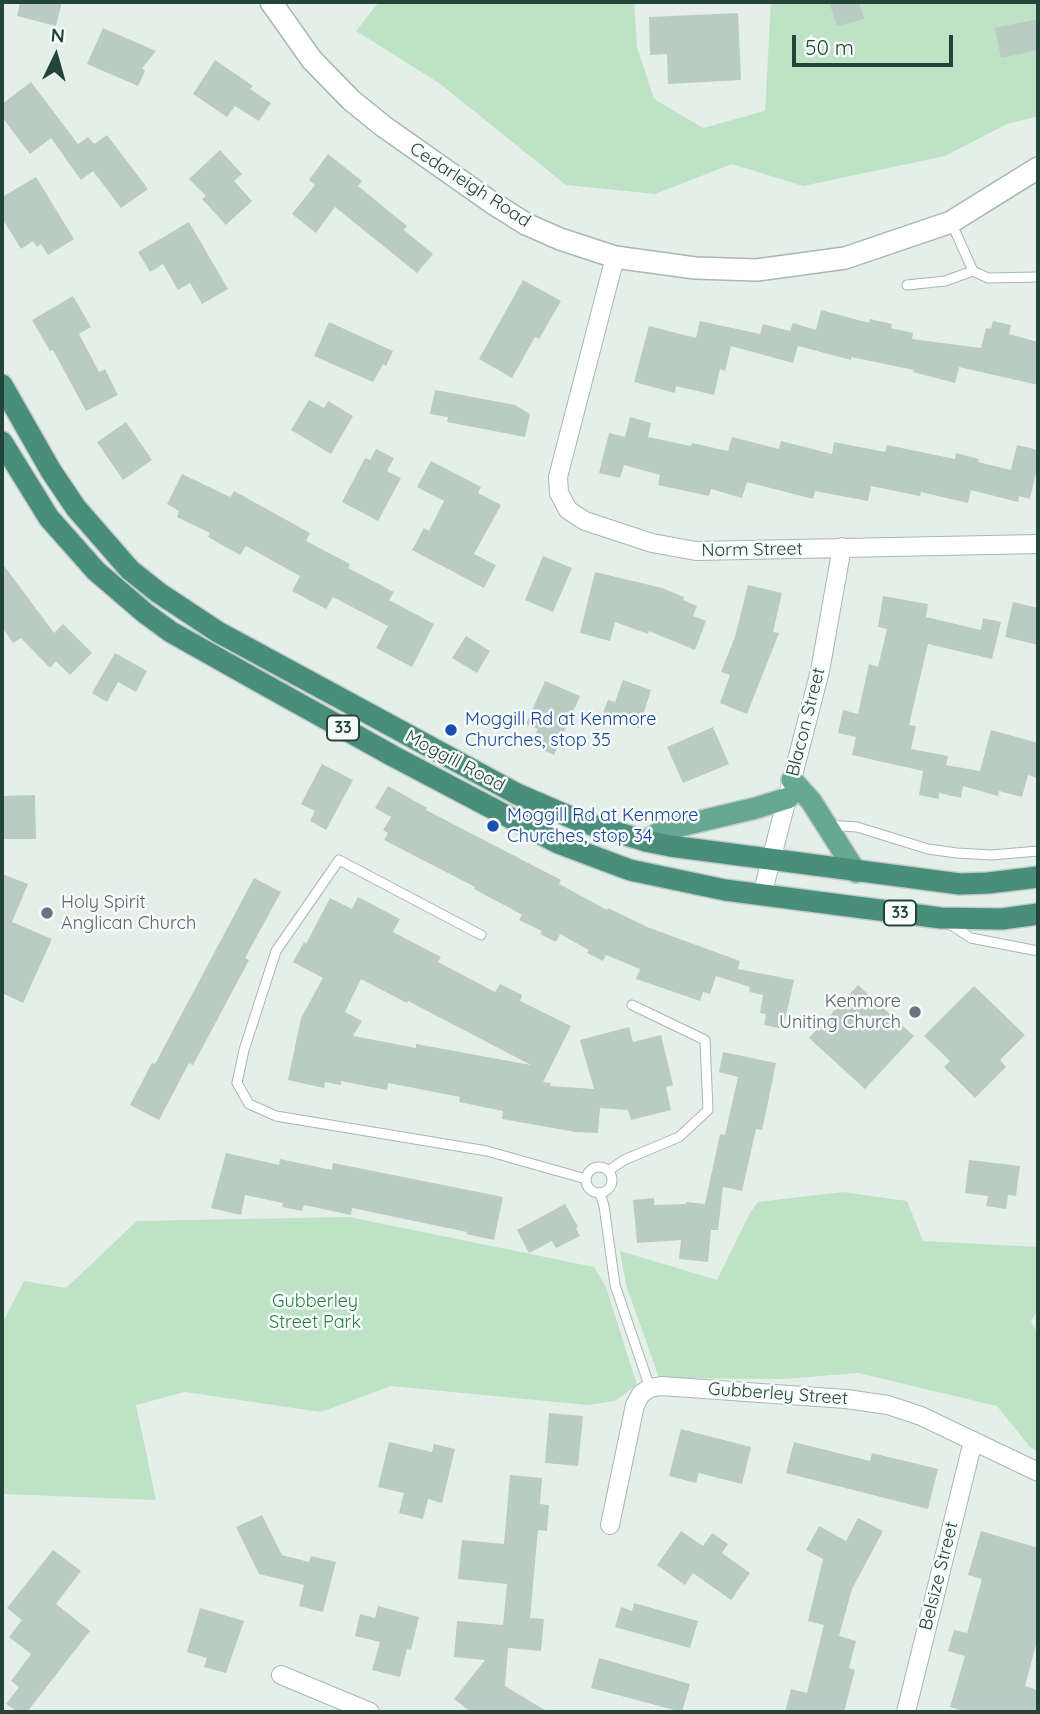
<!DOCTYPE html>
<style>
body{margin:0}
#map{position:relative;width:1040px;height:1714px;overflow:hidden;background:#e5efea;font-family:Quicksand,sans-serif}
canvas{display:block}
.frame{position:absolute;inset:0;border:4px solid #224439;pointer-events:none}
.north{position:absolute;left:21px;top:21px;width:70px;height:70px;-webkit-text-stroke:5px #f7fbf9;paint-order:stroke;rotate:5deg;font-size:19px;font-weight:700;line-height:28px;text-align:center;color:#224439}
.north::after{content:'';display:block;margin:auto;width:24px;height:32px;background:#224439;clip-path:polygon(50% 0,100% 100%,50% 72%,0 100%)}
.scale{position:absolute;left:792px;top:35px;width:161px;height:32px;box-sizing:border-box;border:4px solid #224439;border-top:0;padding-left:9px;font-size:21px;line-height:24px;white-space:nowrap;color:#224439;-webkit-text-stroke:5px #f7fbf9;paint-order:stroke}
</style>
<div id="map">
<canvas width="1040" height="1714"></canvas>
<div class="frame"></div>
<div class="north">N</div>
<div class="scale">50 m</div>
</div>
<script>
const ctx = document.querySelector('canvas').getContext('2d');
ctx.lineJoin = 'round';
function paint(path, color) { ctx.fillStyle = color; ctx.fill(path, 'evenodd'); }
const poly = rows => new Path2D(rows.map(r => 'M' + r).join(''));
function strokePath(path, color, width, dash) { ctx.strokeStyle = color; ctx.lineWidth = width; ctx.lineCap = dash ? 'butt' : 'round'; ctx.setLineDash(dash || []); ctx.stroke(path); }
function drawText(font, color, halo, rows, align = 'center') {
  ctx.font = font + ' Quicksand,sans-serif'; ctx.lineWidth = 5; ctx.setLineDash([]); ctx.textBaseline = 'middle'; ctx.strokeStyle = halo; ctx.fillStyle = color; for (const [text, x, y, turn = 0] of rows) {
    ctx.save(); ctx.translate(x, y); ctx.rotate((+turn || 0) * Math.PI / 180); ctx.textAlign = isNaN(turn) ? turn : align; if (halo) ctx.strokeText(text, 0, 0); ctx.fillText(text, 0, 0); ctx.restore();
  }
}
const green = poly([
 [379,2,634,2,637,47,654,99,703,128,765,111,771,2,1038,2,1038,116,1007,124,945,156,803,186,732,164,655,194,566,185,439,83,356,31],
 [843,1192,907,1201,923,1241,1038,1247,1038,1310,1031,1321,1038,1334,1038,1451,1030,1447,997,1406,858,1373,784,1379,659,1378,626,1285,620,1251,717,1280,750,1213,758,1202],
 [349,1217,594,1267,606,1287,637,1385,615,1401,587,1405,391,1386,321,1412,185,1392,136,1405,156,1500,2,1494,2,1324,24,1281,66,1288,137,1221]
]);
const building = poly([
 [20,2,62,2,56,26,17,16],
 [829,2,859,2,864,19,837,26],
 [738,13,741,80,668,84,667,54,650,55,649,17],
 [1038,19,1038,50,1001,58,995,28],
 [103,28,156,51,142,68,145,71,138,86,87,64],
 [215,60,253,86,250,89,271,103,259,121,235,106,227,117,193,94],
 [31,82,78,144,88,137,94,144,107,135,148,189,121,208,93,171,81,180,51,138,30,154,2,117,2,104],
 [220,150,242,174,234,181,252,201,226,225,202,199,206,196,189,179],
 [328,154,362,181,358,186,407,226,404,230,433,254,417,273,335,207,316,233,292,214,315,185,309,180],
 [36,177,74,239,48,255,41,244,37,247,33,241,21,249,2,218,2,197],
 [189,222,228,289,202,304,190,283,178,290,163,264,150,272,138,252],
 [523,280,561,301,539,339,535,337,512,378,479,359],
 [73,296,91,327,79,334,99,372,105,369,118,395,86,411,53,350,50,351,32,320],
 [821,310,869,323,870,319,892,324,891,328,913,333,912,339,981,348,986,328,991,329,993,321,1011,325,1009,334,1038,342,1038,385,959,367,955,383,913,372,914,370,851,357,851,360,798,346,793,363,731,346,725,371,720,369,714,395,676,386,675,393,634,382,649,326,696,338,700,321,760,334,763,324,790,331,793,323,816,330],
 [329,322,393,351,386,366,383,364,373,382,314,356],
 [435,390,515,405,530,414,525,437,447,422,448,417,430,414],
 [309,400,324,408,328,401,353,416,331,454,291,430],
 [630,417,651,423,648,437,691,446,692,443,728,451,732,437,779,449,781,441,832,454,834,442,885,452,887,445,955,459,956,453,979,459,978,462,1011,470,1017,445,1038,450,1038,464,1030,499,1019,496,1018,502,971,490,968,503,921,492,920,496,871,486,868,501,815,491,813,499,747,482,742,498,711,489,709,496,658,485,660,475,624,465,620,478,599,473,609,433,625,437],
 [126,422,152,460,123,480,97,442],
 [376,449,394,458,387,471,401,478,378,521,342,502,365,458,370,460],
 [431,461,481,487,478,493,501,505,474,554,496,565,484,588,412,550,424,528,429,531,444,501,417,487],
 [182,474,230,497,234,491,310,533,306,541,350,564,348,568,394,592,389,600,434,624,412,667,376,648,388,626,333,597,326,609,292,591,300,576,246,546,240,555,208,537,210,533,177,517,179,511,167,504],
 [543,556,572,568,553,612,525,600],
 [2,563,54,633,63,624,92,653,70,675,56,661,50,668,21,638,13,643,2,627],
 [595,572,662,588,684,597,683,600,697,606,693,616,706,621,695,650,649,631,648,634,615,622,610,641,580,633],
 [748,585,782,593,773,632,779,633,747,714,720,703,730,675,721,672,735,637],
 [883,596,928,604,926,617,981,630,983,618,1001,622,992,659,928,644,909,725,916,726,911,749,948,756,946,765,980,771,991,730,1038,743,1038,778,1028,775,1022,797,999,791,998,796,963,786,961,798,939,793,939,799,919,795,923,771,852,755,856,737,838,733,843,710,858,714,869,664,878,667,887,629,878,627],
 [1013,602,1038,608,1038,645,1005,637],
 [466,636,490,651,477,673,452,658],
 [115,653,147,671,136,692,118,682,107,702,92,693],
 [623,680,651,690,639,728,602,715,608,700,615,702],
 [545,681,580,696,554,755,531,745,538,729,526,724],
 [713,727,729,764,683,783,667,747],
 [322,764,353,780,326,830,310,821,315,811,301,804],
 [388,786,427,808,426,810,561,880,559,884,607,910,608,908,647,927,740,961,738,969,794,980,783,1029,764,1025,766,1014,760,1013,763,995,749,992,750,987,716,976,710,994,703,992,700,1001,636,979,640,969,606,955,603,961,587,953,589,950,560,934,556,942,540,934,542,931,519,920,522,915,519,913,474,889,475,887,384,840,388,833,383,830,391,817,375,808],
 [35,795,36,839,2,839,2,796],
 [2,874,28,884,12,922,52,939,23,1003,2,993],
 [254,878,281,892,245,958,249,960,223,1009,193,1065,189,1063,159,1120,130,1105,152,1063,155,1064],
 [358,897,400,919,393,932,441,957,438,962,495,992,500,984,522,995,520,1001,571,1026,543,1082,551,1083,550,1086,594,1089,580,1040,629,1027,633,1042,661,1035,673,1085,666,1087,671,1110,631,1120,628,1110,600,1108,598,1133,576,1132,502,1119,503,1111,459,1102,460,1097,388,1083,387,1090,341,1081,341,1085,325,1082,324,1088,288,1080,301,1018,323,978,293,962,304,942,306,944,330,898,352,909],
 [361,979,407,1003,408,1001,531,1065,416,1044,416,1048,353,1036,362,1021,345,1012],
 [858,985,914,1036,865,1089,809,1038],
 [974,986,1025,1035,1000,1060,1006,1067,975,1098,944,1067,950,1061,924,1036],
 [723,1052,776,1063,773,1076,774,1074,762,1130,756,1129,742,1191,723,1187,718,1230,711,1230,708,1262,679,1259,681,1240,637,1243,633,1200,654,1198,654,1205,686,1204,686,1202,705,1204,720,1134,725,1135,738,1077,719,1072],
 [226,1153,279,1165,280,1159,332,1170,333,1163,503,1197,494,1240,466,1234,467,1232,352,1208,351,1215,304,1205,302,1211,282,1207,283,1203,245,1195,241,1215,211,1208],
 [969,1160,1020,1166,1016,1196,1008,1195,1006,1209,986,1206,988,1196,965,1193],
 [565,1204,578,1227,576,1228,580,1236,556,1248,552,1241,529,1253,517,1230],
 [549,1413,583,1416,578,1466,545,1463],
 [681,1429,751,1447,742,1484,699,1473,696,1483,669,1476],
 [389,1442,432,1452,434,1444,455,1449,442,1503,428,1499,423,1519,399,1513,404,1493,378,1487],
 [794,1442,870,1461,872,1453,938,1469,928,1509,786,1473],
 [510,1475,542,1478,540,1504,549,1505,547,1531,538,1530,530,1618,544,1619,541,1651,508,1648,505,1686,548,1712,471,1712,454,1699,485,1660,454,1657,457,1621,503,1625,507,1584,458,1579,462,1540,504,1544],
 [262,1515,282,1555,309,1562,311,1556,336,1562,323,1612,299,1606,304,1585,259,1574,236,1527],
 [858,1518,883,1531,852,1589,839,1636,856,1641,849,1668,855,1670,844,1712,785,1712,791,1689,807,1693,824,1625,808,1621,823,1559,806,1550,819,1526,846,1541],
 [681,1531,703,1546,712,1533,728,1544,722,1553,750,1573,731,1600,693,1573,685,1585,657,1565],
 [981,1531,1038,1548,1038,1637,1025,1686,1038,1690,1038,1712,967,1712,950,1707,965,1656,948,1651,954,1630,967,1633,982,1579,968,1575],
 [53,1550,81,1571,56,1604,90,1631,27,1712,18,1712,6,1704,19,1687,11,1681,31,1654,9,1637,22,1620,7,1608],
 [634,1603,698,1621,690,1648,615,1627,621,1607,632,1611],
 [378,1606,419,1617,411,1650,407,1649,400,1677,372,1670,380,1642,355,1636,360,1614,375,1618],
 [200,1608,244,1621,226,1673,204,1667,207,1658,187,1652],
 [599,1658,690,1684,682,1712,591,1688]
]);
const service = poly([
 [951,222,973,271,988,278,1038,277],
 [907,285,945,281,973,271],
 [829,825,857,827,928,849,957,853,992,855,1038,851],
 [948,923,971,938,1038,951],
 [481,935,339,860,276,951,244,1050,237,1083,249,1104,276,1116,487,1151,586,1179],
 '586 1180a13 13 0 1 1 26 0a13 13 0 1 1-26 0Z',
 [608,1171,624,1160,679,1137,708,1110,705,1040,632,1005],
 [600,1193,604,1206,615,1285,650,1388]
]);
const minor = poly([
 [615,257,558,477,559,493,568,510,585,521,652,543,696,551,1038,544],
 [762,895,820,671,842,547],
 [610,1525,635,1405,641,1394,650,1388,661,1386,846,1399,888,1405,921,1416,1038,1472],
 [281,1675,370,1712],
 [906,1712,973,1441]
]);
const tertiary = poly([
 [271,2,312,60,351,100,383,126,491,202,526,224,560,239,615,257,695,268,757,270,845,258,951,222,1038,168]
]);
const primary = poly([
 [792,780,811,801,856,872],
 [646,841,663,830,756,808,788,798]
]);
const trunk = poly([
 [2,385,51,471,76,508,130,570,159,593,218,632,517,794,582,822,646,841,670,846,960,884,988,883,1038,877],
 [2,442,49,518,96,571,145,613,171,632,260,682,393,756,558,843,630,870,725,890,941,918,1002,919,1038,914]
]);
const markers = [
 [451,730,7,"#1a4fb4"],
 [493,826,7,"#1a4fb4"],
 [47,913,7,"#6b7280"],
 [915,1012,7,"#6b7280"]
];
const shields = [
 [343,728,32],
 [900,913,32]
];
const shieldNames = [
 ["33",343,728],
 ["33",900,913]
];
const streetNames = [
 ["Cedarleigh Road",470,185,33],
 ["Norm Street",752,550,-1],
 ["Blacon Street",806,722,-76],
 ["Moggill Road",455,761,28],
 ["Gubberley Street",778,1394,4],
 ["Belsize Street",939,1576,-76]
];
const transitNames = [
 ["Moggill Rd at Kenmore",465,720],
 ["Churches, stop 35",465,741],
 ["Moggill Rd at Kenmore",507,816],
 ["Churches, stop 34",507,837]
];
const worshipNames = [
 ["Holy Spirit",61,903],
 ["Anglican Church",61,924],
 ["Kenmore",901,1002,"right"],
 ["Uniting Church",901,1023,"right"]
];
const parkNames = [
 ["Gubberley",315,1302],
 ["Street Park",315,1323]
];
paint(green, '#bde2c5');
paint(building, '#bacbc3');
strokePath(service, '#a7b8b1', 11);
strokePath(minor, '#a7b8b1', 20);
strokePath(tertiary, '#a7b8b1', 24);
strokePath(primary, '#c1cbc8', 24);
strokePath(trunk, '#c1cbc8', 24);
strokePath(service, '#fff', 9);
strokePath(minor, '#fff', 18);
strokePath(tertiary, '#fff', 21);
strokePath(primary, '#67a893', 21);
strokePath(trunk, '#498e7a', 21);
for (const [x, y, r, color] of markers) { const dot = new Path2D(); dot.arc(x, y, r, 0, 2 * Math.PI); ctx.fillStyle = color; ctx.fill(dot); strokePath(dot, '#f7fbf9', 2.5); }
for (const [x, y, w] of shields) { const box = new Path2D(); box.roundRect(x - w / 2, y - 12.5, w, 25, 5); ctx.fillStyle = '#f7fbf9'; ctx.fill(box); strokePath(box, '#224439', 2); }
drawText('bold 16px', '#224439', null, shieldNames);
drawText('18px', '#224439', '#f7fbf9', streetNames);
drawText('18px', '#164399', '#f7fbf9', transitNames, 'left');
drawText('18px', '#5b616d', '#f7fbf9', worshipNames, 'left');
drawText('18px', '#297e45', '#f7fbf9', parkNames);
</script>
